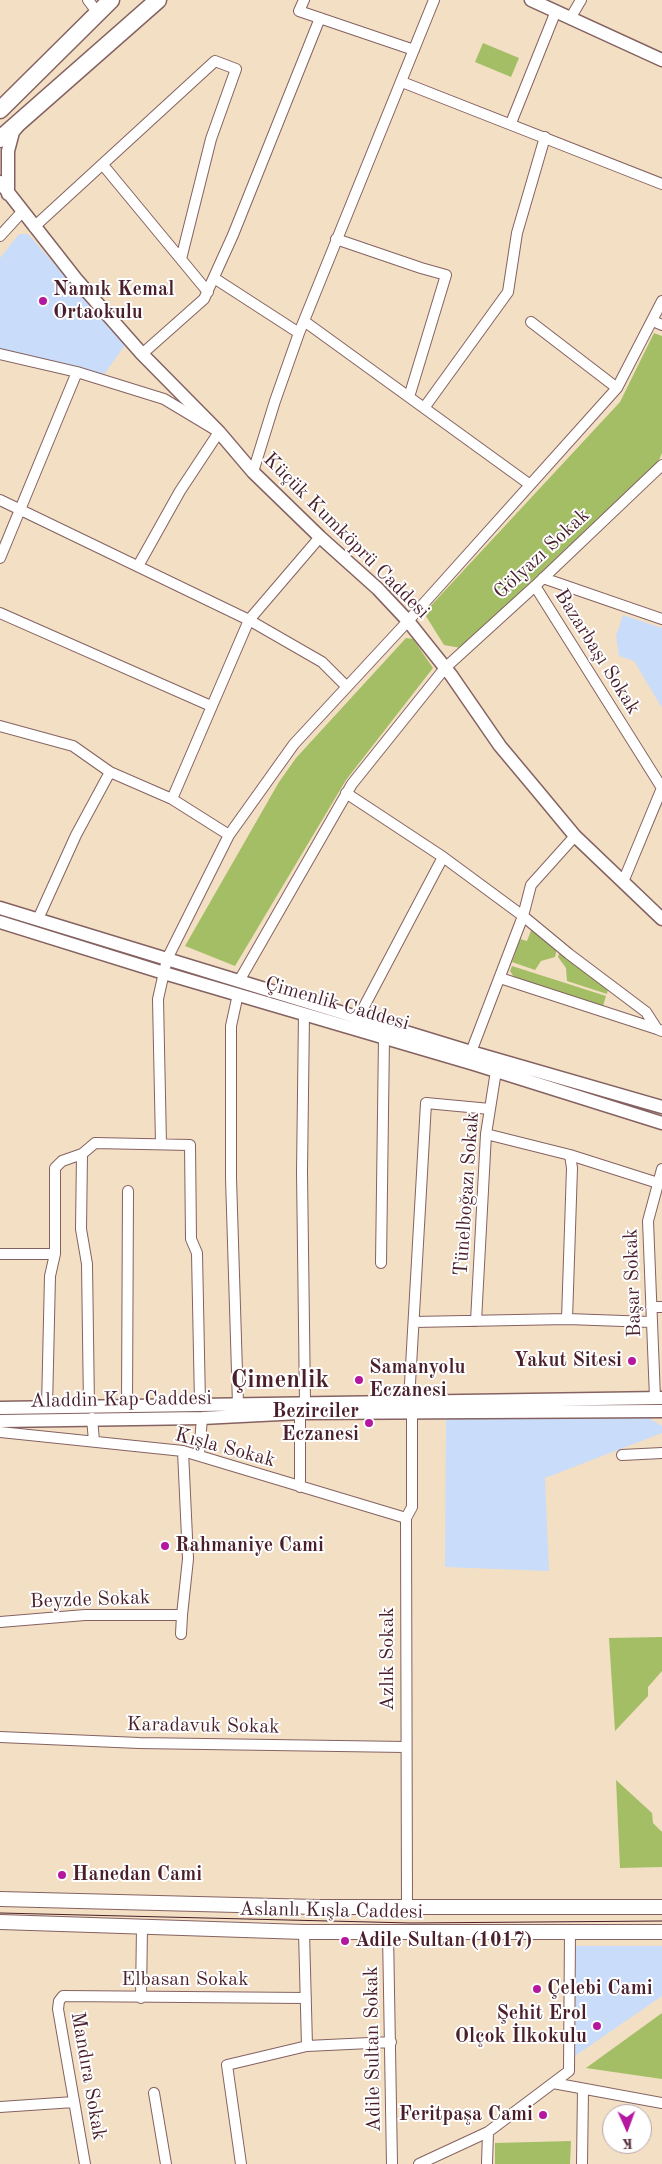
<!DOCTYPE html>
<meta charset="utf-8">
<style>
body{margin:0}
#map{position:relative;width:662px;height:2164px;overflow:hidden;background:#f3dfc4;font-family:"Old Standard TT",serif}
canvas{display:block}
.north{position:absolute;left:602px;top:2104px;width:50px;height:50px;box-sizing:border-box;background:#fff;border:1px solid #b7a5aa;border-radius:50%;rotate:178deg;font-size:14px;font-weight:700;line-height:20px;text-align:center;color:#4a1f2b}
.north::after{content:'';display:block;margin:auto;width:18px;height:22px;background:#b5179e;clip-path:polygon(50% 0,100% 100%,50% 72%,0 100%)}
</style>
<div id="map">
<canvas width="662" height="2164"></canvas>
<div class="north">K</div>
</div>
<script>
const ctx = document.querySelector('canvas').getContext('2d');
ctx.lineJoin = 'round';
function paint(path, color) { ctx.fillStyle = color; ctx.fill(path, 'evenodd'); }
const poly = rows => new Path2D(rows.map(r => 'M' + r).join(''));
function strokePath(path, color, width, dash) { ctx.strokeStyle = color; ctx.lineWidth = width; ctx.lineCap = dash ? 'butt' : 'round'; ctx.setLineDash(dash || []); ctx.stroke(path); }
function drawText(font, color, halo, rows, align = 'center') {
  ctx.font = font + ' "Old Standard TT",serif'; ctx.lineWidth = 4; ctx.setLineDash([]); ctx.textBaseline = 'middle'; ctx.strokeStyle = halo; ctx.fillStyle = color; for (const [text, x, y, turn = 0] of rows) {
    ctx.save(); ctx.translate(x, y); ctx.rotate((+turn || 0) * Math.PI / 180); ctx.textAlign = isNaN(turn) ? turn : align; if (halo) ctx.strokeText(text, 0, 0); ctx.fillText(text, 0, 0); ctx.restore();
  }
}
const built = poly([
 [19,234,28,234,125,345,103,376,0,352,0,258],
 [623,615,662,628,662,708,634,661,619,656,616,636],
 [647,1417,662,1426,662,1433,545,1478,549,1571,445,1567,446,1419],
 [576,1946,662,1946,662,1996,575,2056]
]);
const green = poly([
 [483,43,519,58,511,77,475,62],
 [654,333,662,336,662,453,658,462,461,648,444,645,424,613,620,402],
 [406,638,413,639,433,668,346,780,235,966,185,946,279,782,296,758],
 [532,928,557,948,555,957,541,961,535,970,512,962,520,939,527,941],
 [560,951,608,989,607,994,567,981,566,968,558,957],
 [512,966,606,996,603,1006,514,977,510,971],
 [662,1637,662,1671,648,1687,648,1696,615,1731,609,1638],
 [616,1780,652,1813,653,1823,662,1832,662,1867,620,1868],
 [662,2013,662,2079,586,2068],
 [571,2141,570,2164,495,2164,495,2143]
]);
const minor = poly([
 [88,0,97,12],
 [304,0,299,11,414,50],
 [571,17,581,0],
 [402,82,662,184],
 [511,123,556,11],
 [103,165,208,292],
 [34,227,215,61,236,69,211,139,181,259],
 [0,236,22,212],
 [336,239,421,268,446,275,409,397],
 [214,278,299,333],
 [304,321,529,484],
 [653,321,662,325],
 [531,322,617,388],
 [0,354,77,372,164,399,219,432,180,491,138,566],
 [142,354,204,299,233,235,320,18],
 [424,408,508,292,517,233,545,137],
 [253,472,275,401,299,333,434,0],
 [0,500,249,620,322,662,347,687],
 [0,558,77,372],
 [543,578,662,619],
 [535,586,662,788],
 [0,613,211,706],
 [0,726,73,746,110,772,172,799,229,835],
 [346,793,443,857,523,916,569,954,646,1012,657,1029,662,1031],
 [172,799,249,620,320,537],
 [623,882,662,788],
 [38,919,76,835,110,772],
 [500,978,657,1029],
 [239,981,352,784,445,668,535,586,662,465],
 [238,994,231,1026,231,1178,238,1404],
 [304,1014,302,1172,305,1402],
 [358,1018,443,857],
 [471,1052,523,916,531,885,575,836],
 [486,1134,570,1155,658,1183],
 [161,1144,158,999,167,959,229,835,294,744,408,621,617,388,662,301],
 [82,1154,81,1229,87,1264,89,1407],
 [0,1254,55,1254],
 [381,1263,384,1038],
 [651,1307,662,1307],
 [567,1319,572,1168,570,1155],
 [476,1321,486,1134,496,1071],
 [414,1322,567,1319,651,1322],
 [655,1398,648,1221,662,1169],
 [409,1401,426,1103,490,1109],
 [127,1405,128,1191],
 [47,1407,50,1276,55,1254,55,1168,62,1161,82,1154,95,1143,190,1145,191,1239,197,1253,200,1404],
 [92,1418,94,1441],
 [0,1432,183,1451,406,1518],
 [199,1455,202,1418],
 [622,1455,662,1453],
 [300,1487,300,1413],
 [0,1622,85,1615,182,1615],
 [181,1634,182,1615,188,1559,183,1451],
 [0,1737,139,1743,405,1747],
 [407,1908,406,1518,412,1507,412,1413],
 [304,1932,307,2046],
 [388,1933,392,2164],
 [141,1998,142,1927],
 [553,2083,662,2103],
 [154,2093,166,2164],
 [0,2107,74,2102],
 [85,2164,58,2009,59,2001,63,1996,306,1998],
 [241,2164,227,2065,307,2046,391,2042],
 [419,2164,488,2132,569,2071,570,1932],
 [487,2164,488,2132],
 [582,2164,583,2089]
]);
const tertiary = poly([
 [531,0,662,60],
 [0,182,76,279,142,354,219,432,253,472,320,537,378,589,408,621,451,675,500,746,536,789,575,836,662,919],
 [8,194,8,151,13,132,18,126],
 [0,908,471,1052,662,1107],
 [0,922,164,973,474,1064,662,1123],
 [0,1408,662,1398],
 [0,1421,202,1418,300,1413,662,1411]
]);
const secondary = poly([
 [0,1899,316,1907,662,1907],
 [0,1922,304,1932,662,1932]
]);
const primary = poly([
 [0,110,111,0],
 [0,139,158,0]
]);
const tram = poly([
 [0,1913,411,1923,662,1921]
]);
const markers = [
 [43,301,5,"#b5179e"],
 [632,1361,5,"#b5179e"],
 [359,1380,5,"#b5179e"],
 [369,1423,5,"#b5179e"],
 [165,1546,5,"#b5179e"],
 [62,1875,5,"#b5179e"],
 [345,1941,5,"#b5179e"],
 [537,1989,5,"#b5179e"],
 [597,2026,5,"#b5179e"],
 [543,2115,5,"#b5179e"]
];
const poiNames = [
 ["Namık Kemal",53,290],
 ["Ortaokulu",53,313],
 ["Yakut Sitesi",622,1361,"right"],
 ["Samanyolu",369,1368],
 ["Eczanesi",369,1391],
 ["Bezirciler",359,1412,"right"],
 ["Eczanesi",359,1435,"right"],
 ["Rahmaniye Cami",175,1546],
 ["Hanedan Cami",72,1875],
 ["Adile Sultan (1017)",355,1941],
 ["Çelebi Cami",547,1989],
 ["Şehit Erol",587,2014,"right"],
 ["Olçok İlkokulu",587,2037,"right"],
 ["Feritpaşa Cami",533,2115,"right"]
];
const streetNames = [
 ["Küçük Kumköprü Caddesi",346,536,45],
 ["Gölyazı Sokak",542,554,-43],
 ["Bazarbaşı Sokak",597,652,58],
 ["Çimenlik Caddesi",337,1004,16],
 ["Tünelboğazı Sokak",467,1194,-86],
 ["Başar Sokak",633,1283,-92],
 ["Aladdin Kap Caddesi",121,1400,-1],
 ["Kışla Sokak",225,1448,15],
 ["Beyzde Sokak",90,1600,-2],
 ["Azlık Sokak",388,1659,-90],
 ["Karadavuk Sokak",203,1726,1],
 ["Aslanlı Kışla Caddesi",331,1911,1],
 ["Elbasan Sokak",185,1980],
 ["Adile Sultan Sokak",373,2049,-91],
 ["Mandıra Sokak",88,2076,80]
];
const districtNames = [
 ["Çimenlik",280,1380]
];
paint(built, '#c9dcf9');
paint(green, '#a4be65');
strokePath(minor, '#856261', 12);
strokePath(tertiary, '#856261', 15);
strokePath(secondary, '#856261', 16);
strokePath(primary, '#856261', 19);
strokePath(minor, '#fff', 10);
strokePath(tertiary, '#fff', 12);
strokePath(secondary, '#fff', 14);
strokePath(primary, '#fff', 16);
strokePath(tram, '#4a1f2b', 1);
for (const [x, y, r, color] of markers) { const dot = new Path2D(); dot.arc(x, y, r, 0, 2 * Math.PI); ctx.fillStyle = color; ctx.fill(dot); strokePath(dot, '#fff', 2); }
drawText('bold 20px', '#4a1f2b', '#fff', poiNames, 'left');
drawText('20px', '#4a1f2b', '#fff', streetNames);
drawText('bold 25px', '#4a1f2b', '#fff', districtNames);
</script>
